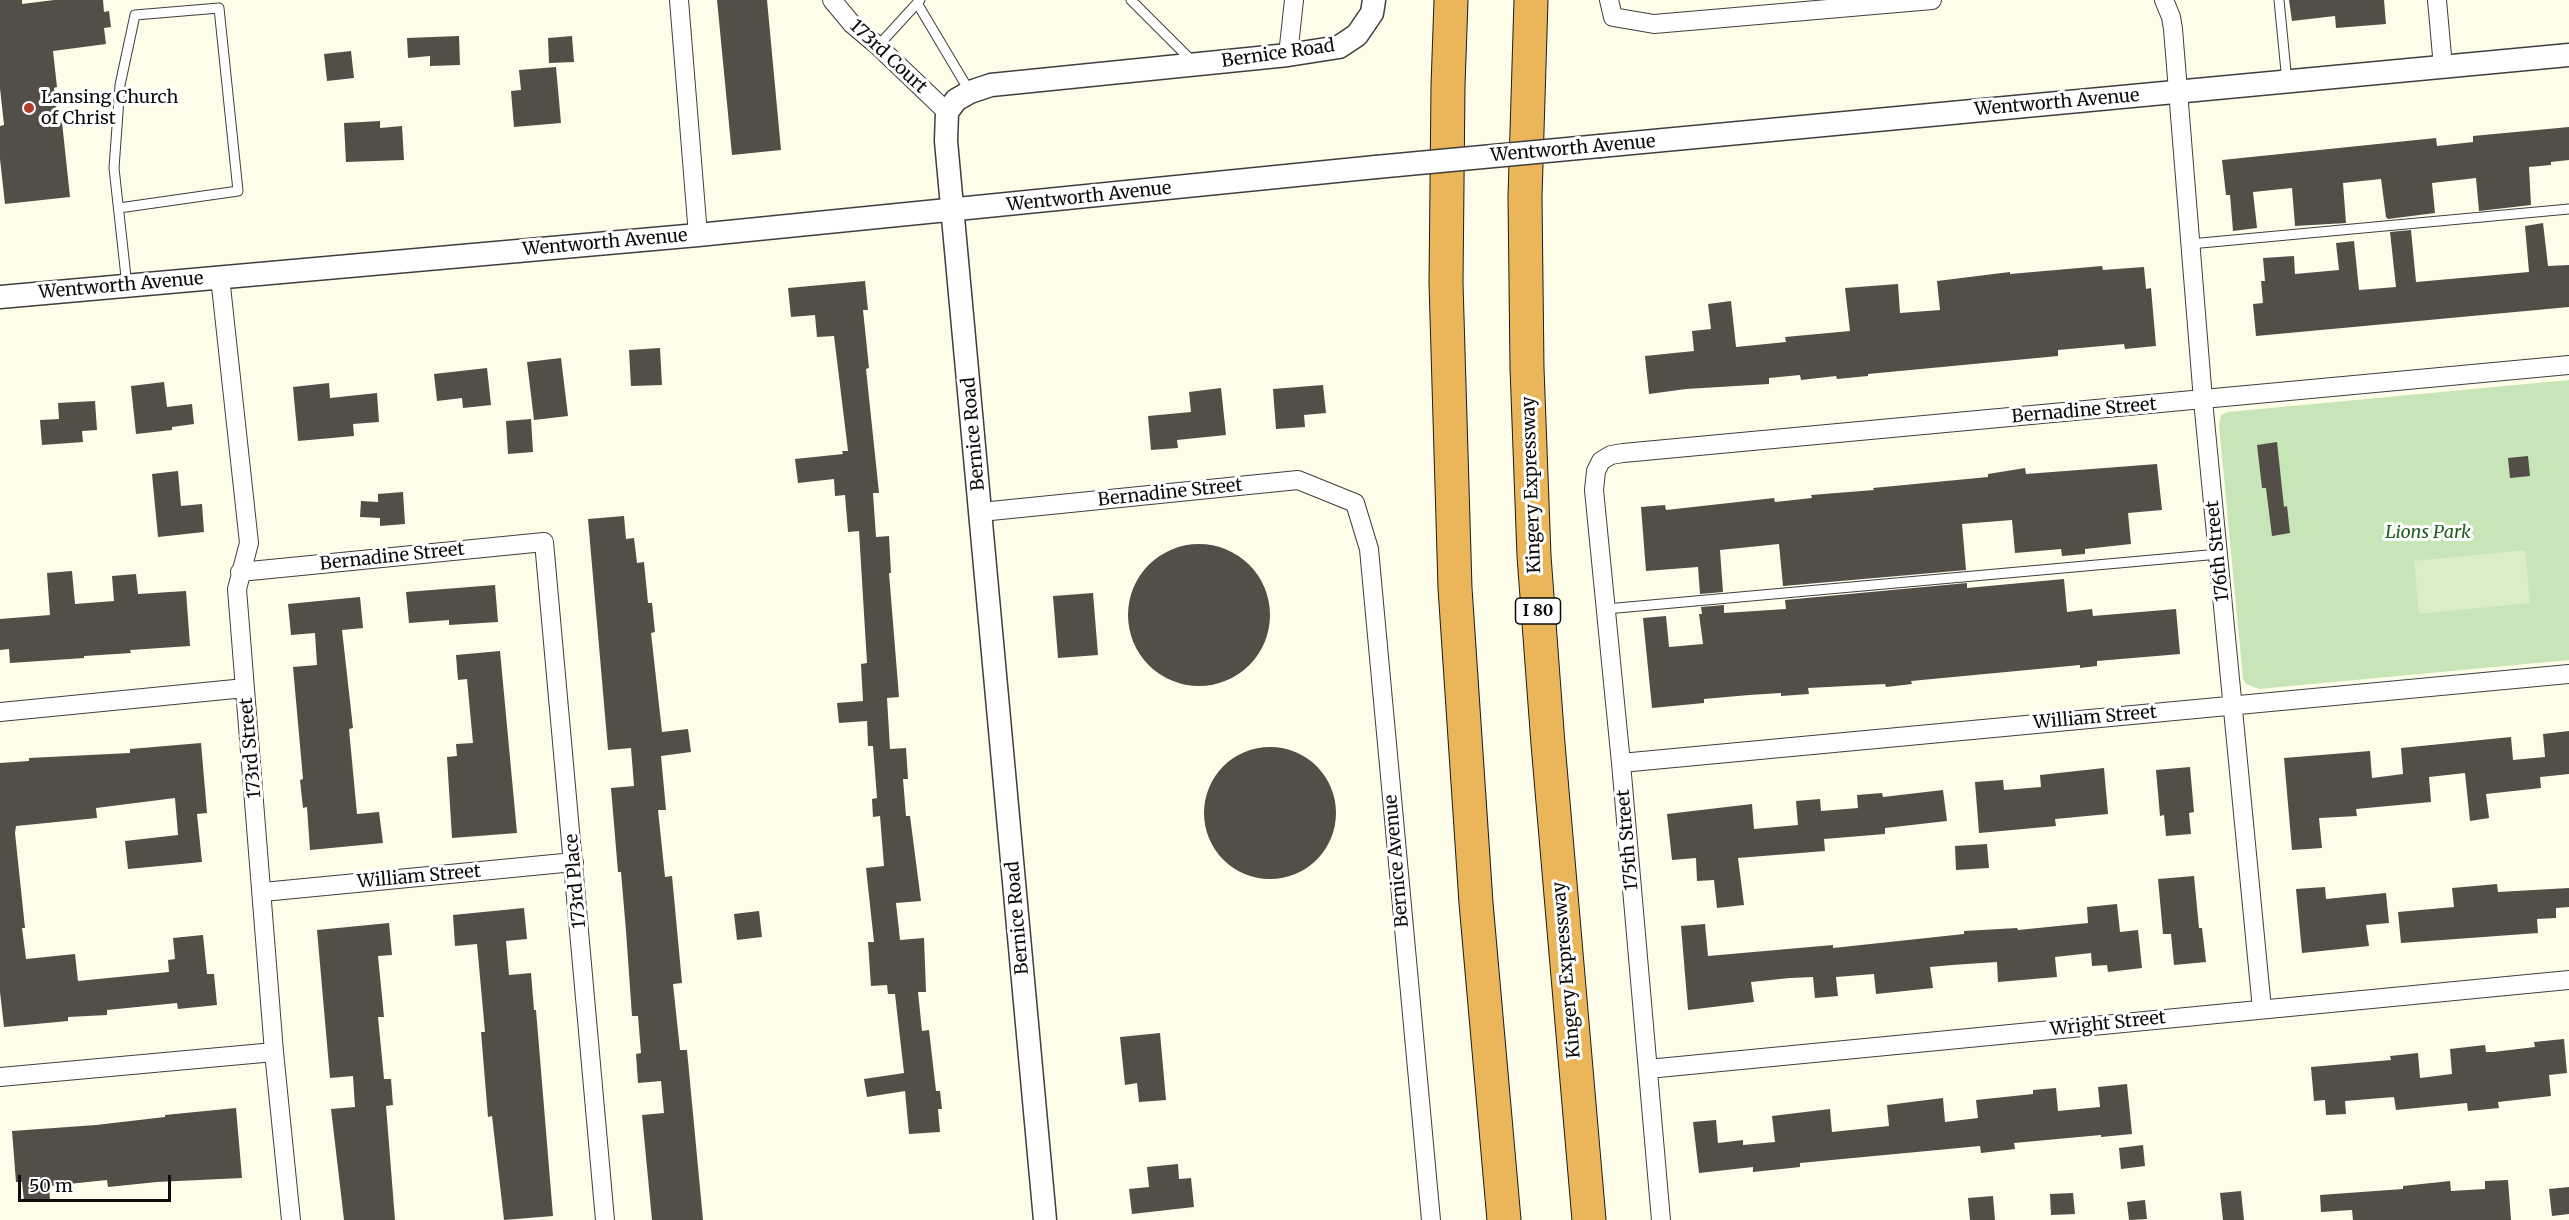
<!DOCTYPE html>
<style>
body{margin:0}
#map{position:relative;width:2569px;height:1220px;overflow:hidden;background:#fefdea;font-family:Merriweather,serif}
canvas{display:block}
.scale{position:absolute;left:18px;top:1175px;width:153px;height:27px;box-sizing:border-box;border:3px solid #0b0b0b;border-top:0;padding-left:8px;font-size:18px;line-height:21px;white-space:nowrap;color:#0b0b0b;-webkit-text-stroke:4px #fff;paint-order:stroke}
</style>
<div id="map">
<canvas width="2569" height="1220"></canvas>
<div class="scale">50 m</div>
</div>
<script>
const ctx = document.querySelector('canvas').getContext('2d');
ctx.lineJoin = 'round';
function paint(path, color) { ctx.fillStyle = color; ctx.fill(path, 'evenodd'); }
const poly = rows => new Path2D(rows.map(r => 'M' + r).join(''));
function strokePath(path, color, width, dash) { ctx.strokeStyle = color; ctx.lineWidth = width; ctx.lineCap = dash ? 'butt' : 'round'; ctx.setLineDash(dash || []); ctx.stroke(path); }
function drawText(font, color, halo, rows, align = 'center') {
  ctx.font = font + ' Merriweather,serif'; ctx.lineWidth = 6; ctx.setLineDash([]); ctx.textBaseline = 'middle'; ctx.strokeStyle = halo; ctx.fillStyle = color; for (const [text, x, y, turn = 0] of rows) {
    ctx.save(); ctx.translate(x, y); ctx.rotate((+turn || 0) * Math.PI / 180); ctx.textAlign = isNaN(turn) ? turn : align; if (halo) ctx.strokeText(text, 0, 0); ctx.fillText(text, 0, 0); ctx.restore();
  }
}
const green = poly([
 [2569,380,2569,660,2259,689,2246,684,2243,679,2219,425,2221,415,2228,412]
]);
const pitch = poly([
 [2525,550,2530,603,2419,614,2414,561]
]);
const building = poly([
 [0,0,22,0,22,4,54,0,103,0,104,12,109,11,111,27,104,28,106,44,53,51,57,87,54,88,58,123,62,122,70,197,5,204,0,159,0,126,4,125,0,88],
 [717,0,767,0,781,150,732,155],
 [2289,0,2384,0,2386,24,2336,28,2335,16,2292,21],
 [459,36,460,65,430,66,430,56,408,58,407,38],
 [572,36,574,62,549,63,548,38],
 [351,51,354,78,327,81,324,54],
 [556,67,561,123,514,127,511,91,521,90,519,70],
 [380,121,380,128,402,126,404,160,346,162,344,123],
 [2569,127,2569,160,2551,162,2551,165,2529,167,2531,205,2479,211,2476,178,2432,183,2435,213,2388,219,2386,217,2381,179,2343,183,2346,223,2295,226,2292,188,2253,192,2257,228,2233,231,2230,195,2226,195,2222,160,2436,138,2437,146,2473,142,2473,136],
 [2543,223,2548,266,2569,265,2569,307,2256,336,2253,304,2263,303,2261,281,2265,281,2263,258,2294,256,2295,274,2339,270,2336,243,2354,241,2359,290,2396,287,2390,232,2411,230,2416,282,2529,272,2525,226],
 [2102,266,2103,270,2144,267,2146,289,2151,288,2156,346,2125,349,2124,344,2058,350,2058,356,1868,374,1868,376,1837,379,1836,376,1801,380,1800,375,1769,378,1769,384,1686,389,1649,394,1645,356,1694,351,1692,331,1711,329,1708,304,1731,301,1736,347,1786,342,1785,337,1850,331,1845,288,1898,284,1900,313,1940,310,1937,281,2010,272,2010,274],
 [865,281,868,310,863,310,869,368,866,369,879,493,873,493,876,537,889,536,891,573,889,573,899,697,887,698,890,749,906,748,908,779,903,779,906,816,910,816,921,901,896,903,900,940,924,938,926,992,918,992,922,1031,929,1030,936,1091,940,1091,942,1109,938,1109,940,1132,909,1134,905,1091,867,1097,864,1079,904,1073,895,994,888,994,887,985,871,986,868,942,874,942,866,868,884,866,880,816,873,817,872,799,877,798,873,746,868,746,867,721,839,723,837,703,863,701,861,664,867,663,859,531,848,532,845,495,835,496,834,479,798,483,795,459,843,454,842,451,848,451,834,336,817,337,815,315,791,317,788,288],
 [660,348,662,385,631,386,629,350],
 [561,358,568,416,534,420,527,362],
 [487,368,491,405,463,408,462,398,437,401,434,374],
 [164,382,167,407,192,404,194,424,172,427,172,430,136,434,131,386],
 [329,383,330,398,377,393,379,422,353,424,354,436,298,441,293,387],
 [1323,385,1326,413,1304,415,1305,427,1276,429,1273,389],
 [1221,388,1226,435,1177,440,1178,448,1151,450,1148,416,1191,412,1189,392],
 [95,401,97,430,82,431,83,442,42,445,40,420,59,419,58,403],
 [531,419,533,452,508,454,506,421],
 [2277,442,2284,507,2287,506,2290,533,2272,536,2266,488,2262,488,2257,445],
 [2528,456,2530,476,2510,478,2508,458],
 [2157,464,2162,510,2128,513,2131,544,2085,549,2085,554,2062,556,2061,549,2015,553,2012,520,1962,524,1966,570,1783,586,1779,544,1720,550,1723,592,1700,594,1698,567,1646,571,1641,507,1665,505,1666,510,1774,498,1775,502,1812,498,1811,495,1874,490,1873,488,1988,477,1988,474,2025,468,2026,474],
 [178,471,181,506,202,504,204,532,158,537,152,474],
 [403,492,405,524,380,526,380,518,360,517,361,501,378,502,378,494],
 [624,516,626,539,634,538,637,563,644,562,648,603,652,603,655,632,651,633,662,732,688,729,691,752,661,756,666,810,658,810,665,877,672,876,682,983,673,984,680,1050,687,1050,703,1220,652,1220,642,1115,664,1113,661,1081,638,1083,636,1054,641,1053,638,1016,632,1016,626,931,621,872,618,872,611,788,634,786,631,748,608,750,588,519],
 '1128 615a71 71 0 1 1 142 0a71 71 0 1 1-142 0Z',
 [72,571,75,604,114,601,112,576,136,574,138,594,186,591,190,646,130,650,131,653,84,656,84,658,10,663,9,649,0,650,0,619,50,615,47,573],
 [2064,579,2067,612,2092,609,2093,616,2176,609,2180,654,2097,661,2097,666,2080,668,2080,665,1911,681,1912,684,1886,687,1885,684,1808,688,1809,694,1781,696,1781,693,1749,695,1704,699,1704,703,1652,708,1643,618,1666,616,1669,647,1703,644,1699,614,1702,614,1701,607,1724,605,1724,613,1786,609,1785,600,1967,583,1967,588],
 [495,585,498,622,449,625,449,620,409,623,406,592],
 [1093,593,1098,655,1058,658,1053,596],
 [360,597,363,628,342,630,353,728,349,729,357,814,379,812,383,843,310,850,307,807,303,808,300,780,303,779,293,667,317,665,315,633,291,635,288,604],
 [500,651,517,833,452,838,447,757,457,756,456,744,473,743,467,679,458,680,456,655],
 [2569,731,2569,774,2540,777,2541,788,2486,794,2489,818,2470,821,2465,773,2429,777,2431,802,2356,809,2357,816,2319,818,2322,848,2292,850,2284,758,2370,751,2372,778,2403,774,2401,748,2511,737,2513,760,2545,757,2543,734],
 [201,743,207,813,197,814,202,862,128,869,125,841,178,835,175,798,96,808,97,818,16,826,15,833,25,928,22,928,26,959,75,954,78,981,169,972,168,960,175,959,173,938,203,935,207,974,214,974,217,1005,178,1009,177,1003,107,1010,107,1015,68,1017,68,1021,4,1027,0,992,0,763,29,761,29,758,130,753,130,749],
 '1204 813a66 66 0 1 1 132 0a66 66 0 1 1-132 0Z',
 [2190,767,2194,812,2189,813,2191,834,2166,836,2164,815,2160,816,2156,770],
 [2104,768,2108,814,2055,819,2056,826,1979,833,1975,782,2003,780,2004,790,2041,787,2040,775],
 [1943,790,1947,821,1885,828,1885,834,1824,839,1825,851,1738,858,1744,905,1717,908,1714,880,1697,881,1696,858,1672,860,1667,814,1752,804,1754,829,1798,825,1796,801,1820,799,1821,811,1858,808,1857,795,1882,793,1883,797],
 [1987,844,1989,868,1956,870,1955,846],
 [2194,876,2199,928,2202,928,2206,962,2174,965,2171,934,2163,934,2158,879],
 [2497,884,2498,892,2569,888,2569,907,2556,908,2556,918,2537,919,2538,933,2401,943,2398,912,2454,907,2452,888],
 [2325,887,2326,899,2386,893,2389,923,2366,925,2369,946,2302,953,2296,889],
 [2117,904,2120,932,2138,930,2142,968,2108,972,2107,965,2092,966,2091,953,2055,957,2057,977,1998,982,1997,962,1952,965,1930,967,1933,988,1876,994,1874,974,1836,977,1838,996,1815,998,1813,977,1790,978,1751,982,1754,1002,1688,1010,1681,926,1705,924,1708,956,1833,945,1833,948,1964,934,1964,931,2017,928,2018,930,2088,923,2087,907],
 [524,908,527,939,506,941,509,975,531,973,534,1010,536,1010,553,1216,504,1220,492,1116,488,1117,481,1032,485,1032,477,944,455,946,453,915],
 [759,911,762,937,737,940,734,914],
 [389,923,392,955,378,956,384,1017,378,1017,384,1079,391,1079,393,1105,386,1106,395,1220,344,1220,331,1109,355,1107,353,1076,330,1078,317,930],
 [1160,1033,1166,1100,1139,1102,1137,1083,1125,1085,1120,1037],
 [2564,1039,2567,1073,2549,1075,2551,1096,2498,1102,2499,1108,2468,1111,2467,1103,2396,1110,2394,1097,2345,1101,2346,1114,2326,1115,2325,1100,2314,1101,2311,1067,2391,1060,2390,1056,2418,1053,2420,1078,2452,1074,2450,1049,2485,1045,2486,1052,2493,1052,2535,1047,2534,1042],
 [2127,1084,2132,1134,2101,1137,2101,1135,2014,1143,2015,1149,1981,1153,1980,1146,1800,1163,1800,1167,1753,1172,1753,1167,1699,1173,1693,1122,1716,1120,1718,1143,1743,1140,1743,1145,1775,1142,1772,1116,1830,1109,1832,1132,1889,1126,1887,1105,1943,1098,1945,1122,1978,1118,1976,1100,2033,1094,2033,1090,2056,1088,2058,1111,2100,1107,2098,1087],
 [236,1108,242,1178,157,1182,108,1187,107,1180,49,1186,50,1199,24,1201,22,1182,16,1182,12,1131,96,1125,165,1117,165,1115],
 [2143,1145,2145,1166,2121,1169,2119,1148],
 [1178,1164,1179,1179,1191,1178,1194,1207,1132,1214,1129,1189,1149,1187,1147,1167],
 [2508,1180,2511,1220,2353,1220,2352,1210,2321,1212,2320,1195,2403,1189,2403,1186,2450,1181,2451,1191,2485,1189,2485,1181],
 [2569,1187,2569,1214,2552,1216,2549,1189],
 [2241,1191,2244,1220,2223,1220,2220,1193],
 [2073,1193,2075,1214,2051,1215,2050,1194],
 [1993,1196,1995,1220,1970,1220,1968,1198],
 [2145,1200,2147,1219,2129,1220,2127,1202]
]);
const service = poly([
 [1131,0,1192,61],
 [2279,0,2287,82],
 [917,3,970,92],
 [878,46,920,0],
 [119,208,238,191,219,8,135,15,120,85,114,168,127,286],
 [2190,244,2569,209],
 [1606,609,2219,554]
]);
const minor = poly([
 [679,0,698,235],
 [832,0,852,24,878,46,947,112],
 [1609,0,1613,17,1654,24,1932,0],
 [2164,0,2171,17,2173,29,2203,400,2262,1009],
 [2437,0,2443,67],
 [1288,55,1294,0],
 [220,277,249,543,237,589,274,1052,291,1220],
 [981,512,1298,480,1355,503,1369,549,1431,1220],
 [240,572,544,542,605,1220],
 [0,712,245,688],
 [1621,763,2569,674],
 [263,892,574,862],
 [1648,1069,2569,980],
 [0,1077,274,1052],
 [1661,1220,1621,763,1594,490,1596,471,1601,461,1611,455,1623,453,2569,365]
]);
const tertiary = poly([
 [1600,146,2569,55],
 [0,297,698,235,1376,167],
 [1045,1220,946,141,947,112,956,100,970,92,991,85,1288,55,1339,47,1357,35,1372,13,1374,0]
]);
const motorway = poly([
 [1451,0,1448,86,1446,283,1455,588,1476,903,1504,1220],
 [1531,0,1525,197,1527,368,1534,556,1548,744,1589,1220]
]);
const tertiaryBridge = poly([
 [1376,167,1600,146]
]);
const markers = [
 [29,108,6,"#b13c2c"]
];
const shields = [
 [1538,611,45]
];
const shieldNames = [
 ["I 80",1538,611]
];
const streetNames = [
 ["Bernice Road",1278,54,-8],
 ["173rd Court",888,57,43],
 ["Wentworth Avenue",2057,103,-5],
 ["Wentworth Avenue",1573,149,-5],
 ["Wentworth Avenue",1089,197,-6],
 ["Wentworth Avenue",605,243,-5],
 ["Wentworth Avenue",121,286,-5],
 ["Bernadine Street",2084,411,-5],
 ["Bernice Road",974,434,-95],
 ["Kingery Expressway",1532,485,-92],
 ["Bernadine Street",1170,493,-6],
 ["176th Street",2218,551,-96],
 ["Bernadine Street",392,557,-6],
 ["William Street",2095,718,-5],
 ["173rd Street",251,748,-95],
 ["175th Street",1628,840,-95],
 ["Bernice Avenue",1397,861,-95],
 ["William Street",419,877,-5],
 ["173rd Place",576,881,-95],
 ["Bernice Road",1018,918,-95],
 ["Kingery Expressway",1567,970,-95],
 ["Wright Street",2108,1024,-6]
];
const poiNames = [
 ["Lansing Church",41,98],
 ["of Christ",41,119]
];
const parkNames = [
 ["Lions Park",2428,533]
];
paint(green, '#c7e5b6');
paint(pitch, '#daedc7');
paint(building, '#534e48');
strokePath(service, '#3e3e3e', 11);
strokePath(minor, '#3e3e3e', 20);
strokePath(tertiary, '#3e3e3e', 25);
strokePath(motorway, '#1c1c1c', 35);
strokePath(service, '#fff', 9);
strokePath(minor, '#fff', 18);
strokePath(tertiary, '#fff', 22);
strokePath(motorway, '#ebb55a', 33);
strokePath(tertiaryBridge, '#3e3e3e', 25, []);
strokePath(tertiaryBridge, '#fff', 22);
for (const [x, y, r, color] of markers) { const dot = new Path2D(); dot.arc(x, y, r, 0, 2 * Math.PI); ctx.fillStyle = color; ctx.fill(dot); strokePath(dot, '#fff', 2); }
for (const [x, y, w] of shields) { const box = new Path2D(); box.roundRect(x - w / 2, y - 13, w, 26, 4.5); ctx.fillStyle = '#fff'; ctx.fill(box); strokePath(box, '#0b0b0b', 1.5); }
drawText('bold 16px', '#0b0b0b', null, shieldNames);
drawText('18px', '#0b0b0b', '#fff', streetNames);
drawText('18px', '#0b0b0b', '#fff', poiNames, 'left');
drawText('italic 18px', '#225e20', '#fff', parkNames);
</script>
